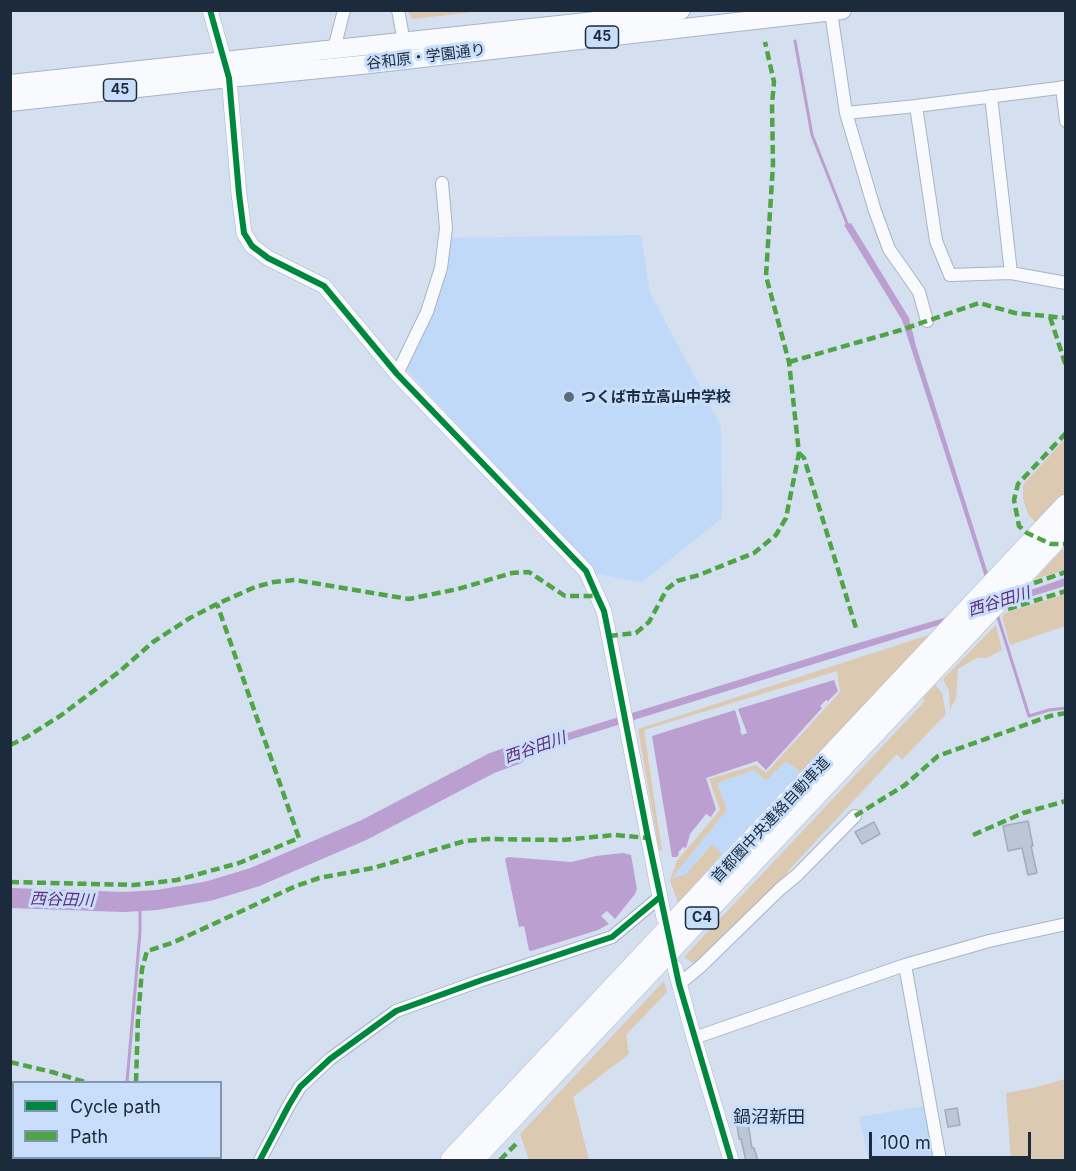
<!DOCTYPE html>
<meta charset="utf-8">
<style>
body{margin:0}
#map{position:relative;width:1076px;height:1171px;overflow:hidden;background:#d4dfef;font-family:Inter,sans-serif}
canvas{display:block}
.frame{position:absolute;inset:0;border:12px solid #1c2b3c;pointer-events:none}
.legend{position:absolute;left:12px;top:1081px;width:210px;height:78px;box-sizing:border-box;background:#c8defb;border:2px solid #8396af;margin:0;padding:8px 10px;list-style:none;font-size:18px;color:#1c2b3c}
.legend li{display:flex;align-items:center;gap:12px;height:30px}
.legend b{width:30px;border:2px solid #8396af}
.scale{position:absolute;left:869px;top:1132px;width:162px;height:27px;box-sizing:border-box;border:3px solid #1c2b3c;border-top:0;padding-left:8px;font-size:18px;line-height:21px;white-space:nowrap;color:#1c2b3c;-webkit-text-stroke:4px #c8defb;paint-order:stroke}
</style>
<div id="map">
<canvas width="1076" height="1171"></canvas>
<div class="frame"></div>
<ul class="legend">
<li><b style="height:8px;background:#00873e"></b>Cycle path</li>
<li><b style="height:8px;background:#4fa445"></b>Path</li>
</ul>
<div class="scale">100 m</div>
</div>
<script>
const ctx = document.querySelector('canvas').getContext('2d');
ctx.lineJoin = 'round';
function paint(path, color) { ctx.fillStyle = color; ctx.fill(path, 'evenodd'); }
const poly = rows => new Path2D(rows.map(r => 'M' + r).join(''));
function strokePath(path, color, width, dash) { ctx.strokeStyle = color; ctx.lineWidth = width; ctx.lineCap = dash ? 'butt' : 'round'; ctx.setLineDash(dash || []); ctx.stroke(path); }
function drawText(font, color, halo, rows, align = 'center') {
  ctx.font = font + ' Inter,"Noto Sans JP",sans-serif'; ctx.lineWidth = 6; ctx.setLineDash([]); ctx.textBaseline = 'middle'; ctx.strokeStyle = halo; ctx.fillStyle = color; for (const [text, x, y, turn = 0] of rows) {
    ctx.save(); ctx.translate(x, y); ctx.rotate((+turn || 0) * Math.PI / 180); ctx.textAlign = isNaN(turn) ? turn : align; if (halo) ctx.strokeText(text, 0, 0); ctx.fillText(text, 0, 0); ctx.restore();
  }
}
const built = poly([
 [641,235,650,293,721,426,722,518,642,582,596,574,404,367,448,238],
 [786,761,800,772,722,854,711,844,686,874,670,880,727,810,717,783,754,770,766,781],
 [924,1106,934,1160,869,1160,859,1117]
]);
const green = poly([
 [408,11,482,11,412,19],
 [1065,439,1065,492,1037,524,1028,514,1023,499,1023,485],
 [1062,550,1065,550,1065,570,1035,579],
 [1065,594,1065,626,1010,645,1002,617,1005,613],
 [996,625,1002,650,987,658,976,658,958,669,956,698,950,709,949,690,943,679],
 [932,634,800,772,786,761,766,781,754,770,717,783,727,810,671,879,686,874,712,844,722,854,678,903,670,880,677,861,720,810,709,779,756,765,766,773,840,692,837,671,644,730,662,852,659,850,638,729],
 [935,685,942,693,946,714,902,760,897,754,789,870,786,875,701,959,693,963,684,957,925,701,923,698],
 [664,981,667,992,626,1035,629,1054,573,1097,589,1160,529,1160,520,1134],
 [1065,1079,1065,1160,1011,1160,1006,1093,1033,1088]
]);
const water = poly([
 [851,223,909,318,916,346,997,602,1065,578,1065,586,534,751,493,767,490,760,532,744,848,646,992,604,984,574,902,320,844,225],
 [834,680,838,691,828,701,826,700,820,706,822,708,766,770,757,761,706,778,716,809,711,817,706,814,690,834,686,848,683,847,678,853,679,854,677,857,672,857,652,736,735,710,741,730,740,731,742,735,747,733,738,709],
 [623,853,631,855,637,889,635,894,615,919,607,911,601,916,609,924,598,930,531,951,529,950,524,926,519,927,505,859,508,857,571,862,596,856]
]);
const stream = poly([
 [795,41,812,135,848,226],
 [997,614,1029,716,1049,710,1066,708],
 [127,1082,140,932,140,901],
 [135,1160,135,1158]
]);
const river = poly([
 [10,898,124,902,157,900,209,891,255,877,364,830,492,763,517,754]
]);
const building = poly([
 [1028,821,1033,846,1031,846,1037,873,1028,875,1022,848,1008,851,1003,826,1028,821],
 [874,822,880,834,862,844,855,832,874,822],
 [957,1108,960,1125,948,1127,945,1110,957,1108],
 [748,1123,752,1148,754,1148,758,1161,746,1161,741,1139,739,1139,737,1125,748,1123]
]);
const minor = poly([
 [398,10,404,42],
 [831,12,846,113,875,211,889,249,919,292,927,321],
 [334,49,344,10],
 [1062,87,1066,121],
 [991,96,1011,273],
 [916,106,936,241,950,275,1011,273,1066,283],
 [846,113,916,106,1066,87],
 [397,374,427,312,441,268,446,228,442,183],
 [905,965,940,1160],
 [679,984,700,967,780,889,797,875,855,816],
 [694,1038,905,965,989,941,1066,924],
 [260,1160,289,1105,300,1087,330,1059,396,1011,482,980,612,937,660,897]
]);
const tertiary = poly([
 [210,10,229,78,239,194,244,233,252,246,268,258,324,286,397,374,586,571,604,611,609,636,664,918],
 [675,968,694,1038,731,1160]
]);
const primary = poly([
 [10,84,587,22,681,10],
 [10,102,229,78,361,65,842,10]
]);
const motorway = poly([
 [451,1160,1066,505],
 [473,1160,1066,529]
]);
const quiet = poly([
 [1050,317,1066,366],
 [789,362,901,330,979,303,1015,313,1066,318],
 [1066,433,1018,484,1014,500,1019,526,1027,533,1051,544,1066,544],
 [799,453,804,458,856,628],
 [1034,583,1066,572],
 [1008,609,1066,591],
 [609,636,636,633,649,622,667,589,677,581,699,575,754,553,776,535,786,518,799,453,789,362,766,276,773,164,772,104,774,82,765,42],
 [10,745,25,738,60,716,120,671,153,642,190,618,217,604,255,587,274,582,295,580,409,599,458,589,512,573,529,572,565,596,597,596],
 [855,816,905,785,938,756,1050,716,1066,713],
 [973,835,1023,813,1066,801],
 [10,882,134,885,177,880,239,863,299,838,217,604],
 [10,1062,52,1072,85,1082],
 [136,1082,138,1019,142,969,147,951,172,943,296,886,319,878,373,868,465,841,487,839,562,840,615,835,648,838],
 [500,1160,518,1142]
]);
const cycleway = poly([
 [210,10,229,78,239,194,244,233,252,246,268,258,324,286,397,374,586,571,597,596,604,611,609,636,648,838,679,984,731,1160],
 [260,1160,289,1105,300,1087,330,1059,396,1011,482,980,612,937,660,897]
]);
const markers = [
 [569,397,6,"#5c6a7b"]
];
const shields = [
 [602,37,33],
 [120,90,33],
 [702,918,33]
];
const shieldNames = [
 ["45",602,37],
 ["45",120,90],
 ["C4",702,918]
];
const streetNames = [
 ["谷和原・学園通り",426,57,-7],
 ["首都圏中央連絡自動車道",771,820,-47]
];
const poiNames = [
 ["つくば市立高山中学校",581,397]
];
const waterNames = [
 ["西谷田川",999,602,-17],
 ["西谷田川",535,748,-19],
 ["西谷田川",62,900,2]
];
const quarterNames = [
 ["鍋沼新田",769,1118]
];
paint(built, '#c1d9f8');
paint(green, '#dbc9b2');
paint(water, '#ba9fd0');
strokePath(stream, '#ba9fd0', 3);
strokePath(river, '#ba9fd0', 20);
paint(building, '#bbc7d7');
strokePath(building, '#a0acbb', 1.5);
strokePath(minor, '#a8b4c4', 14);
strokePath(tertiary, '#a8b4c4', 16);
strokePath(primary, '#a8b4c4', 20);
strokePath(motorway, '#a8b4c4', 22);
strokePath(minor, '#f9fafd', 12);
strokePath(tertiary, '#f9fafd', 15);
strokePath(primary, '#f9fafd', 18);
strokePath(motorway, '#f9fafd', 21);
strokePath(quiet, '#4fa445', 4.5, [9, 4.5]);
strokePath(cycleway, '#00873e', 6);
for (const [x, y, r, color] of markers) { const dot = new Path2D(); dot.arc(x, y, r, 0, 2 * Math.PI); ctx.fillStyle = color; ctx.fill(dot); strokePath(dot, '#c8defb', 2); }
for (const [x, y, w] of shields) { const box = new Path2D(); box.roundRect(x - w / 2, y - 11, w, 22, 4.5); ctx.fillStyle = '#c8defb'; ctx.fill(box); strokePath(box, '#1c2b3c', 1.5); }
drawText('bold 14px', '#1c2b3c', null, shieldNames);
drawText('15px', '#1c2b3c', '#c8defb', streetNames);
drawText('bold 15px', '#1c2b3c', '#c8defb', poiNames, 'left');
drawText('italic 16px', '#632d79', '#c8defb', waterNames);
drawText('18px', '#1c2b3c', '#c8defb', quarterNames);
</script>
